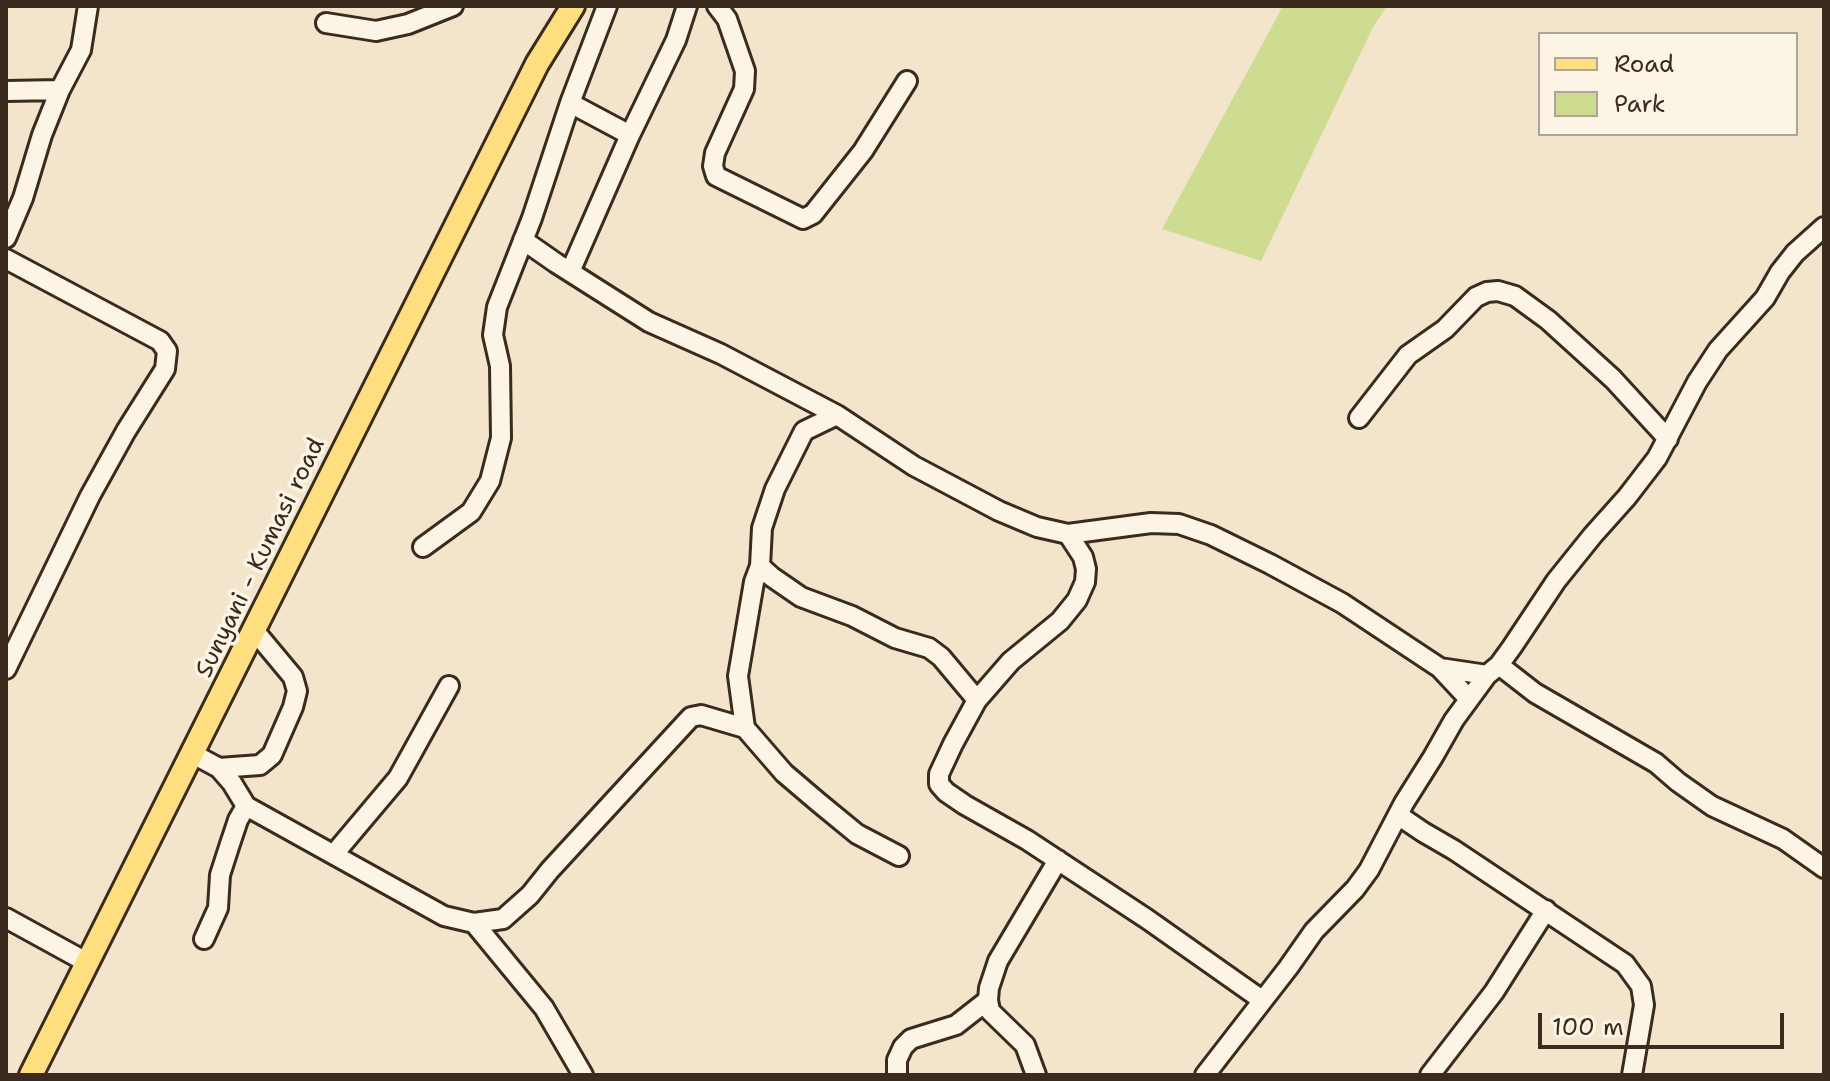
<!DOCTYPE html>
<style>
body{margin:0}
#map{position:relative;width:1830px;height:1081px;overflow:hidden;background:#f2e5cc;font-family:"Shantell Sans",sans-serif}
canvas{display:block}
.frame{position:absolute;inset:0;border:8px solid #3b2a1e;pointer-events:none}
.legend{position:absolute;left:1538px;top:32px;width:260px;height:104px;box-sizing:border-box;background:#fcf5e5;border:2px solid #afa495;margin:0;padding:10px 14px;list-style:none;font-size:24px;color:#3b2a1e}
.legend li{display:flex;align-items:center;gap:16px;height:40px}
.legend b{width:40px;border:2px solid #afa495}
.scale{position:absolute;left:1538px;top:1013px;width:246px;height:36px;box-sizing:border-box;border:4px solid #3b2a1e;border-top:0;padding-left:10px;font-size:24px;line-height:28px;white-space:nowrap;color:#3b2a1e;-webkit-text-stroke:6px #fcf5e5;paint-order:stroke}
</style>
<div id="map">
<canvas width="1830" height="1081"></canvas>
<div class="frame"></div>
<ul class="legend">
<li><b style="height:10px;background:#fddf80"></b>Road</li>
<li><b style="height:22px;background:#cddc90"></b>Park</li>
</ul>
<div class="scale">100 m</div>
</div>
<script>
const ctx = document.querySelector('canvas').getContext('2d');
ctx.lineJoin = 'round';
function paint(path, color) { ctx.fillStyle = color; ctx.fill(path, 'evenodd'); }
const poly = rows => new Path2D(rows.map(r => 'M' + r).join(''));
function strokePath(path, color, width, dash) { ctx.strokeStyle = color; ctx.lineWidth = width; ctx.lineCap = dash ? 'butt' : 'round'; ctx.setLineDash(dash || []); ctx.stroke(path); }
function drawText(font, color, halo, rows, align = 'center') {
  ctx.font = font + ' "Shantell Sans",sans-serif'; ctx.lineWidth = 7; ctx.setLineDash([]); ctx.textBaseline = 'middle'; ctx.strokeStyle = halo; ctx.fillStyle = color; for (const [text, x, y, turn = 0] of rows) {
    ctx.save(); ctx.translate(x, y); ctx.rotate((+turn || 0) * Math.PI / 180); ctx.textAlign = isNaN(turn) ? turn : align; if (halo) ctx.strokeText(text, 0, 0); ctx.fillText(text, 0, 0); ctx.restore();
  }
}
const green = poly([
 [1283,6,1387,6,1373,27,1261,261,1162,229]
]);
const minor = poly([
 [717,6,727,19,745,71,744,89,715,153,713,166,716,176,803,219,813,214,863,151,907,81],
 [326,23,376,31,408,24,453,6],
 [6,91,60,90],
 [570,103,630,135],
 [6,238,23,198,42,135,60,90,81,50,88,6],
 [523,240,556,263,649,322,721,354,837,415,914,466,999,511,1037,527,1068,534,1151,523,1179,524,1211,535,1270,564,1342,603,1440,668,1469,699],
 [6,259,160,341,167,351,165,369,126,431,90,496,6,669],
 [570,272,630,135,676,40,687,6],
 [837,415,804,431,775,489,762,528,760,566,772,577,801,597,852,616,895,638,929,648,941,657,977,700],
 [1359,418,1408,355,1445,329,1476,297,1487,292,1498,291,1515,296,1548,320,1613,379,1668,439],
 [1068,534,1083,557,1086,569,1085,582,1077,600,1060,621,1011,661,977,700,953,744,939,774,939,784,946,792,965,805,1027,840,1147,919,1262,1000],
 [423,547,471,512,490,481,501,438,500,366,493,335,497,307,532,218,570,103,607,6],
 [760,566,754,582,738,676,745,728,784,773,818,802,857,834,899,856],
 [1499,665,1535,693,1656,763,1678,782,1712,806,1783,839,1824,868],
 [1440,668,1487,675],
 [193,754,219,768,232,783,246,806,238,820,229,847,220,875,218,908,204,939],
 [219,768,260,765,272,755,293,707,297,691,293,677,253,629],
 [246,806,444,916,474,923,503,919,530,895,550,870,691,717,701,715,745,728],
 [1398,815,1423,832,1454,850,1625,964,1641,986,1644,1005,1632,1075],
 [334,854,398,778,449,686],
 [6,918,88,963],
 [474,923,544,1008,583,1075],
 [897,1075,897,1060,903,1047,911,1039,956,1025,988,1000],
 [1036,1075,1025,1045,990,1011,988,1000,989,988,998,961,1058,860],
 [1205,1075,1288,968,1314,931,1355,889,1369,870,1404,803,1433,757,1454,720,1487,675,1499,665,1512,647,1556,581,1593,535,1627,497,1657,458,1697,382,1718,350,1765,298,1780,272,1795,253,1824,227],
 [1430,1075,1494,992,1546,910]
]);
const major = poly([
 [31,1075,537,64,573,6]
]);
const streetNames = [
 ["Sunyani - Kumasi road",261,558,-64]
];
paint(green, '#cddc90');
strokePath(minor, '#3b2a1e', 24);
strokePath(major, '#3b2a1e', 28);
strokePath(minor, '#fcf5e5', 18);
strokePath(major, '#fddf80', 22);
drawText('24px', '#3b2a1e', '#fcf5e5', streetNames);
</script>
